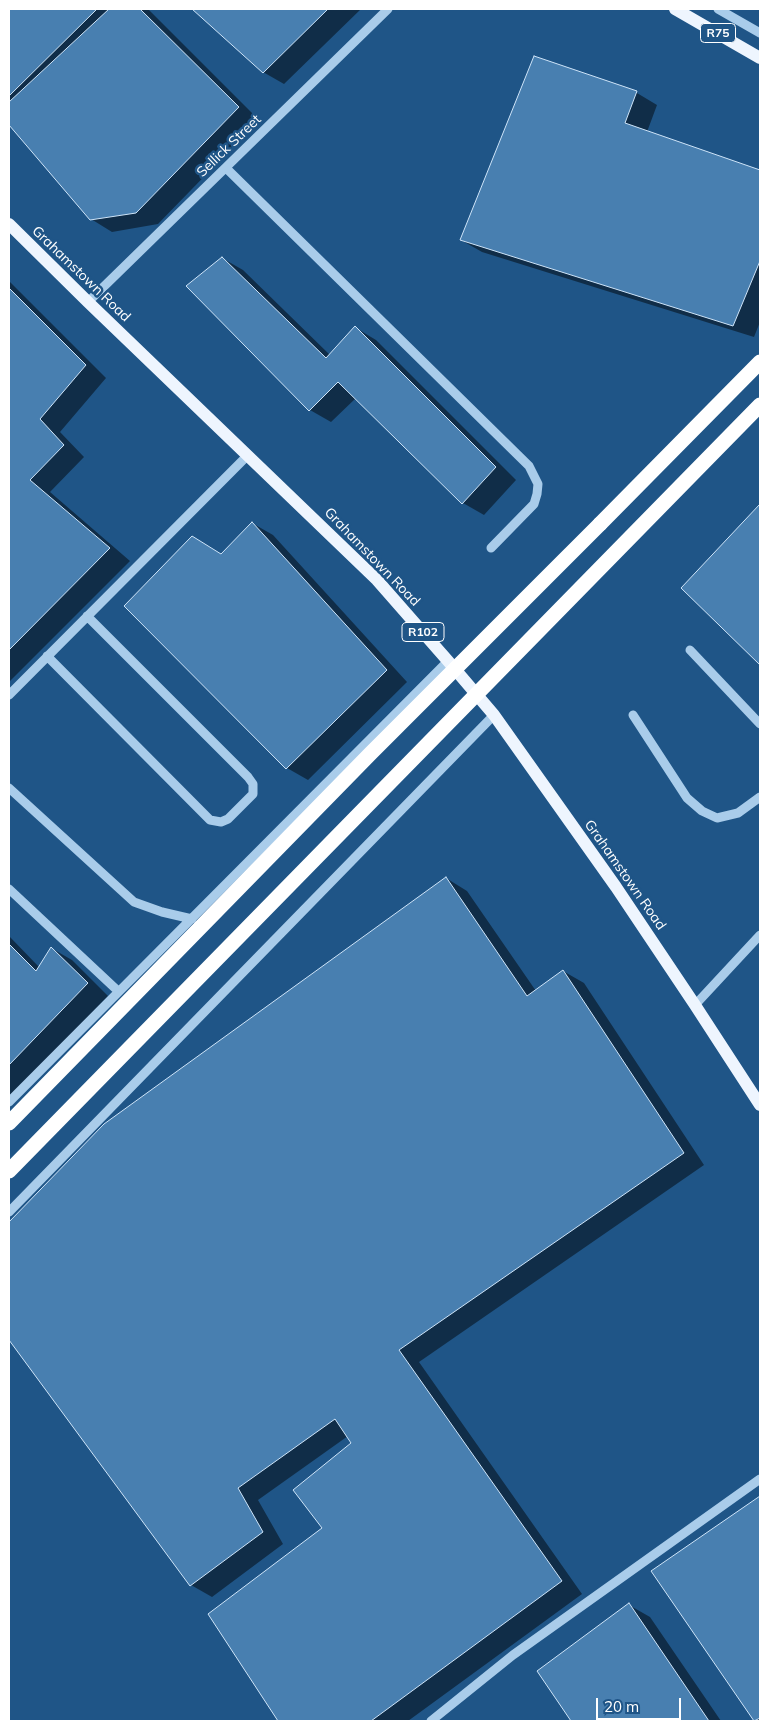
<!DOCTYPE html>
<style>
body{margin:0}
#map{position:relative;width:769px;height:1730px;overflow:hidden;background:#1f5587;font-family:Mulish,sans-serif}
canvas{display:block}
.frame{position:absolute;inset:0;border:10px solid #fff;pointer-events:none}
.scale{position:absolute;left:596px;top:1698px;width:85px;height:22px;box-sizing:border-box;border:2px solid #fff;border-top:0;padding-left:6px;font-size:15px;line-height:18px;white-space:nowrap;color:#fff;-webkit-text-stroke:4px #1f5587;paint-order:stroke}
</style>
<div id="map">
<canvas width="769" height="1730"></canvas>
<div class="frame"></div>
<div class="scale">20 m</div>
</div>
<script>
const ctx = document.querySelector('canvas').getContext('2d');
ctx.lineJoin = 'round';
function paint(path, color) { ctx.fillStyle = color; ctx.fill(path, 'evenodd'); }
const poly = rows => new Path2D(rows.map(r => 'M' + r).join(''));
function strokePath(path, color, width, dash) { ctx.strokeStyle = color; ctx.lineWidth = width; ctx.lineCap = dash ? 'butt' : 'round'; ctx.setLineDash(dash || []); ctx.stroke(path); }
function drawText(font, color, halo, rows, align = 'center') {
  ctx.font = font + ' Mulish,sans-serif'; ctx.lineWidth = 5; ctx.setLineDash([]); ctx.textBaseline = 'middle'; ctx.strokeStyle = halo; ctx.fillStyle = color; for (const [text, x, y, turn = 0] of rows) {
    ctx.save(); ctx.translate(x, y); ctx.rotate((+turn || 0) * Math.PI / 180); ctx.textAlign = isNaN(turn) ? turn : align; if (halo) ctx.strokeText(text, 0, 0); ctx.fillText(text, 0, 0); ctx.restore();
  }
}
const shadow = poly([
 [9,9,148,9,259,120,158,224,112,232,91,219,9,123],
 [193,9,361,9,284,84,263,72],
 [535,58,637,93,657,105,647,132,760,171,760,322,754,337,482,252,461,240],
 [222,258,243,270,330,355,356,328,376,340,516,480,484,515,463,503,356,398,331,422,310,410],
 [9,281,106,378,60,432,84,457,50,492,130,561,9,682],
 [760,506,760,663,683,588],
 [252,523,273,535,407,682,308,780,287,768,222,555],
 [446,878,467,891,536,991,563,971,584,983,704,1165,419,1362,582,1594,408,1721,279,1721,209,1614,324,1528,352,1444,348,1436,258,1500,283,1544,212,1597,191,1585,9,1338,9,1224,105,1125],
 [9,936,40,968,51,948,72,960,108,996,9,1099],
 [760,1497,760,1721,756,1721,652,1572],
 [629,1605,650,1617,721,1721,573,1721,539,1671]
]);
const building = poly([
 [9,9,97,9,9,96,9,9],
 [109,9,140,9,239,107,136,213,90,220,9,125,9,102,109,9],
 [192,9,328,9,263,73,192,9],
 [534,56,637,91,625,123,760,170,760,261,733,326,460,240,534,56],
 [222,257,326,358,355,326,496,467,462,504,338,382,309,411,186,286,222,257],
 [9,288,86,365,40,419,64,445,30,480,110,548,9,650,9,288],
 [760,504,760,665,681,588,760,504],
 [252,522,387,670,286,769,124,606,192,536,221,554,252,522],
 [446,877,527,996,563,970,684,1153,399,1350,562,1581,371,1721,278,1721,208,1614,322,1528,293,1490,351,1443,335,1419,238,1488,263,1532,190,1586,9,1340,9,1222,104,1124,446,877],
 [9,944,36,971,51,947,88,983,9,1065,9,944],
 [760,1496,760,1718,754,1721,651,1571,760,1496],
 [629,1603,709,1721,571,1721,537,1671,629,1603]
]);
const minor = poly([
 [718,9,760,33],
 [226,168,529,466,538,484,537,494,534,504,491,548],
 [88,302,388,9],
 [690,650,760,724],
 [47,656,210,820,221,822,228,819,253,794,253,784,248,777,87,616],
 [9,695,248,455],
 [633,715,687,798,702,811,717,818,738,813,760,797],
 [9,788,134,902,162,912,192,919],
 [9,889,118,991],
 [695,1005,760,935],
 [9,1102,448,661],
 [9,1212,494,715],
 [431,1721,513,1655,760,1479]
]);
const major = poly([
 [675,9,760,58],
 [9,224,88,302,377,580,448,661,494,715,616,887,695,1005,760,1105]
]);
const highway = poly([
 [600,524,760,362]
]);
const highwayBridge = poly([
 [9,1123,371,753,600,524],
 [9,1171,760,405]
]);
const shields = [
 [718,33,35],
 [423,632,42]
];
const shieldNames = [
 ["R75",718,33],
 ["R102",423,632]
];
const streetNames = [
 ["Sellick Street",229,146,-44],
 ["Grahamstown Road",81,274,44],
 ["Grahamstown Road",372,557,46],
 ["Grahamstown Road",625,875,55]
];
paint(shadow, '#0007');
paint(building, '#487fb0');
strokePath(building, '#cee4f8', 1);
strokePath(minor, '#a9ccea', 9);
strokePath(major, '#eef5fe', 12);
strokePath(highway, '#fff', 15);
strokePath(highwayBridge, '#fff', 15);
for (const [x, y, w] of shields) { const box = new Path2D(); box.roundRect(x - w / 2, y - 9.5, w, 19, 4); ctx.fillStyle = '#1f5587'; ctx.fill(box); strokePath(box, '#fff', 1); }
drawText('bold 12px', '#fff', null, shieldNames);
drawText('14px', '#fff', '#1f5587', streetNames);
</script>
